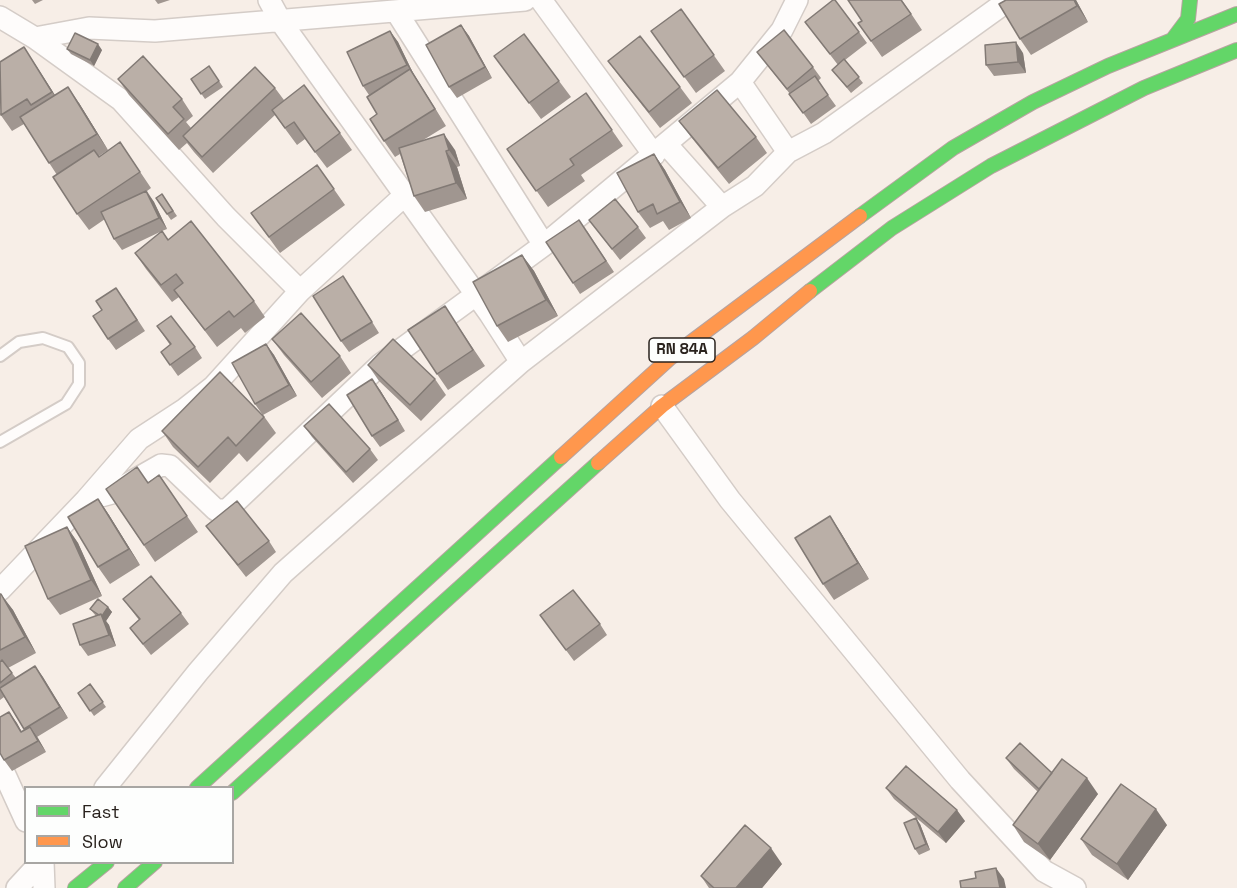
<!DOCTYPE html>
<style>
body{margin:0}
#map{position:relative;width:1237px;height:888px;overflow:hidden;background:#f7eee7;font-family:"Space Grotesk",sans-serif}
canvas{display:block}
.legend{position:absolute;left:24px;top:786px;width:210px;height:78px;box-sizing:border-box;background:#fdfefd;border:2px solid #a8a6a3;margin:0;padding:8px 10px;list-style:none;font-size:18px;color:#29221d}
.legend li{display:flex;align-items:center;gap:12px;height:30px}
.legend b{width:30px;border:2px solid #a8a6a3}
</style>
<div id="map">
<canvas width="1237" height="888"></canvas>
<ul class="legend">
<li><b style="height:8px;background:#63d668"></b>Fast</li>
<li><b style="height:8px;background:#ff974d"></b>Slow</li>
</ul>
</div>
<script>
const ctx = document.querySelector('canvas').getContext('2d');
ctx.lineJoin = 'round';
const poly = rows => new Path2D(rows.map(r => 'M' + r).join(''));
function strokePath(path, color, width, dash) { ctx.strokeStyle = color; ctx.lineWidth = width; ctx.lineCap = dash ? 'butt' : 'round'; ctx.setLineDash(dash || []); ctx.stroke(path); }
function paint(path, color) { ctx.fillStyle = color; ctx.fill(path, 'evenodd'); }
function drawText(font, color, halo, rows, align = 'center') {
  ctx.font = font + ' "Space Grotesk",sans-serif'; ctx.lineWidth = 6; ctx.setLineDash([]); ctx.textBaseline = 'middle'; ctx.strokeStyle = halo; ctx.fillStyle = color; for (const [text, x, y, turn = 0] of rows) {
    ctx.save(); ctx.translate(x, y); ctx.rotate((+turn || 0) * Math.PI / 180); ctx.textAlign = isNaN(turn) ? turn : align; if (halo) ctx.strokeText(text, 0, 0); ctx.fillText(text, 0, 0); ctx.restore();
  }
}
const lane = poly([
 [0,356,19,342,43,338,68,347,79,363,79,384,66,404,0,442]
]);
const street = poly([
 [269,0,281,22,490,314,521,362],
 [541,0,654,155],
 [396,11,544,245],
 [0,17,35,38,121,100,226,217,300,291],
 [35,38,89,28,155,31,525,0],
 [740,82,788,152],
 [666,144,722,207],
 [662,406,730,500,960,780,1044,871,1075,888],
 [86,500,112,493,161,465,170,466,216,510,227,510,380,365,544,245,740,82,782,30,797,0],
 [0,590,86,500,139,439,185,409,213,387,300,291,405,195],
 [0,764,26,821],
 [105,788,198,672,283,573,521,362,722,207,755,186,788,152,824,133,1009,0],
 [43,862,44,888],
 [17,888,41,862]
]);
const fast = poly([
 [1173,39,1188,19,1190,0],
 [860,216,953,148,1033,102,1108,66,1237,14],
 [810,291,892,228,991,166,1144,88,1237,50],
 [197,788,561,457],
 [232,793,598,463],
 [75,888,107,862],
 [125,888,155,862]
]);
const slow = poly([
 [561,457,670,358,860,216],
 [598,463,662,406,753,338,810,291]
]);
const wall = poly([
 [32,0,43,0,35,4],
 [155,0,170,0,158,4],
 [902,0,922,30,882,57,858,23],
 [1006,0,1076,0,1088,22,1031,55,1020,39],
 [681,9,725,71,696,93,651,31],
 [805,22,859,32,867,43,845,60,863,83,851,93,832,70,838,65],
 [461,25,469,36,492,78,457,98,449,87],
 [390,31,398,42,413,73,446,126,420,142,455,150,460,166,457,167,467,199,425,212,414,196,400,154,395,157,384,141,377,114,369,95,363,86],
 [67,49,102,50,94,66,71,54],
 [757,52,813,67,821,78,818,81,836,106,811,124,790,94],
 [1023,53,1026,73,994,76,986,65],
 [494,56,559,81,571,97,541,119],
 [608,61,680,87,692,103,660,128,620,77],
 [35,64,55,95,79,103,108,150,99,156,99,157,120,142,151,188,147,191,154,202,167,229,162,231,168,240,254,301,265,317,245,333,241,328,217,347,179,297,172,302,146,269,135,253,162,231,122,250,114,239,105,219,89,230,77,214,57,175,24,124,12,131,0,114],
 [209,66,223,87,205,99,191,79],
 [118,79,182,99,193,116,186,122,191,128,275,88,284,100,340,133,352,150,327,168,305,139,297,145,275,115,213,173,194,152,187,143,179,150,129,95],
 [586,93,623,146,581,175,585,181,548,207,507,149],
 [679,121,756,137,767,153,729,184,691,137],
 [654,154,665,170,691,218,669,230,663,221,650,228,638,212],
 [317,165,345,205,280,253,251,213],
 [162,194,177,216,171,220,156,198],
 [589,220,638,227,646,238,620,260],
 [587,231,614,272,580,294,573,283],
 [522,255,534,271,558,316,508,342,497,326],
 [351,288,379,333,349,352,341,341],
 [124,299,145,331,116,350,108,339],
 [456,323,485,366,448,390,437,374],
 [157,326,195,347,202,358,178,376,161,352,170,345],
 [272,339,340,356,351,373,322,398,284,355],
 [266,344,274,355,297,396,263,415,276,433,247,462,239,453,210,483,173,447,162,431,262,414,255,404],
 [368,365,435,379,446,395,421,421,379,381],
 [380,390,405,431,380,447,372,436],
 [304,426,370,449,378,460,353,483,312,437],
 [159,475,198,532,155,562,106,489,148,482],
 [98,499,109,515,140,565,110,584,98,567],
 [830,516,841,533,869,579,834,600,823,584],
 [206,526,269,541,276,552,246,577],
 [67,527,78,543,102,596,60,615,48,599],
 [0,594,13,610,36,653,8,668,16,678,35,666,68,718,37,737,46,752,12,771,4,760,9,712,22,732,25,730,4,697,0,700],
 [123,599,181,613,189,624,151,655,130,628,139,620],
 [108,607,112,612,106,621,109,625,116,646,88,656,80,645,96,616,90,609],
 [540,615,600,624,607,635,574,661],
 [90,684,106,707,94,716,78,693],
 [1006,758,1052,773,1098,794,1050,860,1024,842,1013,825,1038,792,1014,769],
 [886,788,965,821,946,843,894,799],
 [920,824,930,850,919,855,915,849],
 [1167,825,1128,880,1092,855,1081,839],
 [782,864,762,888,709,888,701,876]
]);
const shadedWall = poly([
 [1074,0,1076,0,1088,22,1077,6],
 [461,25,469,36,492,78,485,67],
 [390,31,398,42,413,73,446,126,407,65],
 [1016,42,1023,53,1026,73,1018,62],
 [98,44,102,50,94,66,90,60],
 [24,47,35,64,63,108,52,92],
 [68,87,79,103,108,150,97,134],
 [444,134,455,150,460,166,449,150],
 [446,151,457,167,467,199,456,183],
 [654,154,665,170,691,218,680,202],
 [146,191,154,202,167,229,159,218],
 [522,255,534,271,558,316,546,300],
 [266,344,274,355,297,396,289,385],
 [372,379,380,390,405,431,398,420],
 [98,499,109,515,140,565,129,549],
 [830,516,841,533,869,579,858,563],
 [67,527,78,543,102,596,91,580],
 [1,594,13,610,36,653,25,637],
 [108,607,112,612,106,621,109,625,116,646,109,635,101,617],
 [35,666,43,677,68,718,60,707],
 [9,712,17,723,28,744,21,732],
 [30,727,38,738,46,752,38,741],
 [1087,778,1098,794,1050,860,1038,844],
 [1156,809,1167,825,1128,880,1117,864],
 [957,810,965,821,946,843,938,832],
 [916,818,920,824,930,850,926,844],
 [771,848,782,864,762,888,736,888],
 [996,868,1004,879,1006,888,1000,888]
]);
const building = poly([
 [833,0,835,0,859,32,830,54,805,22,833,0],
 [848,0,901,0,911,14,871,41,858,23,862,21,848,0],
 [1006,0,1074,0,1077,6,1020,39,999,4,1006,0],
 [681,9,714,55,684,77,651,31,681,9],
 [461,25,485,67,449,87,426,45,461,25],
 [784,30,813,67,787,89,757,52,784,30],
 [390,31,407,65,363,86,347,52,390,31],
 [75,33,98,44,90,60,67,49,75,33],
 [524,34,559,81,529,103,494,56,524,34],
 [640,36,680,87,649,112,608,61,640,36],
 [1016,42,1018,62,986,65,985,45,1016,42],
 [24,47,52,92,31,105,27,99,1,115,0,62,24,47],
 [143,56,182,99,173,107,184,119,168,134,118,79,143,56],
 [844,59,859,77,847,87,832,70,844,59],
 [209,66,219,81,201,94,191,79,209,66],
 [255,67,275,88,202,157,183,136,255,67],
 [410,69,435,109,384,141,370,119,377,114,367,97,410,69],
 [815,76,828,95,803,113,789,94,815,76],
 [304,85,340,133,315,152,294,122,285,128,272,110,304,85],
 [68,87,97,134,49,163,20,117,68,87],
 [717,90,756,137,718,168,679,121,717,90],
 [586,93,612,130,570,159,574,165,536,191,507,149,586,93],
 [444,134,449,150,446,151,456,183,414,196,399,148,444,134],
 [120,142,140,172,77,214,53,177,94,150,99,157,120,142],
 [654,154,680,202,657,214,653,204,638,212,617,173,654,154],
 [317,165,334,189,269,237,251,213,317,165],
 [146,191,159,218,114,239,101,212,146,191],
 [162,194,173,211,167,214,156,198,162,194],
 [615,199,638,227,612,249,589,220,615,199],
 [579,220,606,261,573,283,546,242,579,220],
 [191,221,254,301,234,317,229,311,205,330,174,290,183,283,176,274,161,285,135,253,162,231,168,240,191,221],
 [522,255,546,300,497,326,473,282,522,255],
 [343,276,372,322,341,341,313,296,343,276],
 [116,288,137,320,108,339,93,316,102,310,96,301,116,288],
 [445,306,473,350,437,374,408,330,445,306],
 [301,313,340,356,311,382,272,339,301,313],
 [171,316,195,347,170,365,161,352,171,344,157,326,171,316],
 [393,339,435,379,410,405,368,365,393,339],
 [266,344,289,385,255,404,232,363,266,344],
 [220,372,264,417,236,446,228,437,198,467,162,431,220,372],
 [372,379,398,420,372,436,347,395,372,379],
 [329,404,370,449,346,472,304,426,329,404],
 [137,467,148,483,159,475,187,516,144,545,106,489,137,467],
 [98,499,129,549,98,567,68,517,98,499],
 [237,501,269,541,238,565,206,526,237,501],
 [830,516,858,563,823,584,795,538,830,516],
 [67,527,91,580,48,599,25,546,67,527],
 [151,576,181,613,143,644,130,628,140,619,123,599,151,576],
 [573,590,600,624,566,650,540,615,573,590],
 [0,594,1,594,25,637,0,650,0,594],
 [98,599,108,607,102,616,101,614,99,615,90,609,98,599],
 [101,614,109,635,80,645,73,624,101,614],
 [2,660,12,673,0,683,0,662,2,660],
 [35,666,60,707,24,729,0,689,0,688,35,666],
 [90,684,103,702,90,711,78,693,90,684],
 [9,712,21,732,30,727,38,741,4,760,0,753,0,717,9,712],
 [1020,743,1052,773,1039,789,1006,758,1020,743],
 [1062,759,1087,778,1038,844,1013,825,1062,759],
 [906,766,957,810,938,832,886,788,906,766],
 [1121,784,1156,809,1117,864,1081,839,1121,784],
 [916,818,926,844,915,849,904,823,916,818],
 [745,825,771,848,736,888,714,888,701,876,745,825],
 [996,868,1000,888,961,888,960,881,976,878,975,872,996,868]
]);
const shields = [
 [682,350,66]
];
const shieldNames = [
 ["RN 84A",682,350]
];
strokePath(lane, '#d4ccc7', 14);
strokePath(street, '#d4ccc7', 24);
strokePath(fast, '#b7a3a0', 16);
strokePath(slow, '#b7a3a0', 16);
strokePath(lane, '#fefcfb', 10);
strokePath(street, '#fefcfb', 21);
strokePath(fast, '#63d668', 14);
strokePath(slow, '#ff974d', 14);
paint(wall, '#a09690');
paint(shadedWall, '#827a75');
paint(building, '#baafa7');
strokePath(building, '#827a75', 1.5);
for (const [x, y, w] of shields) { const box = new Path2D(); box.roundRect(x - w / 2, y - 12, w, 24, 4.5); ctx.fillStyle = '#fdfefd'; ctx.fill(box); strokePath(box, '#29221d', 1.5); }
drawText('bold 15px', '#29221d', null, shieldNames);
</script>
